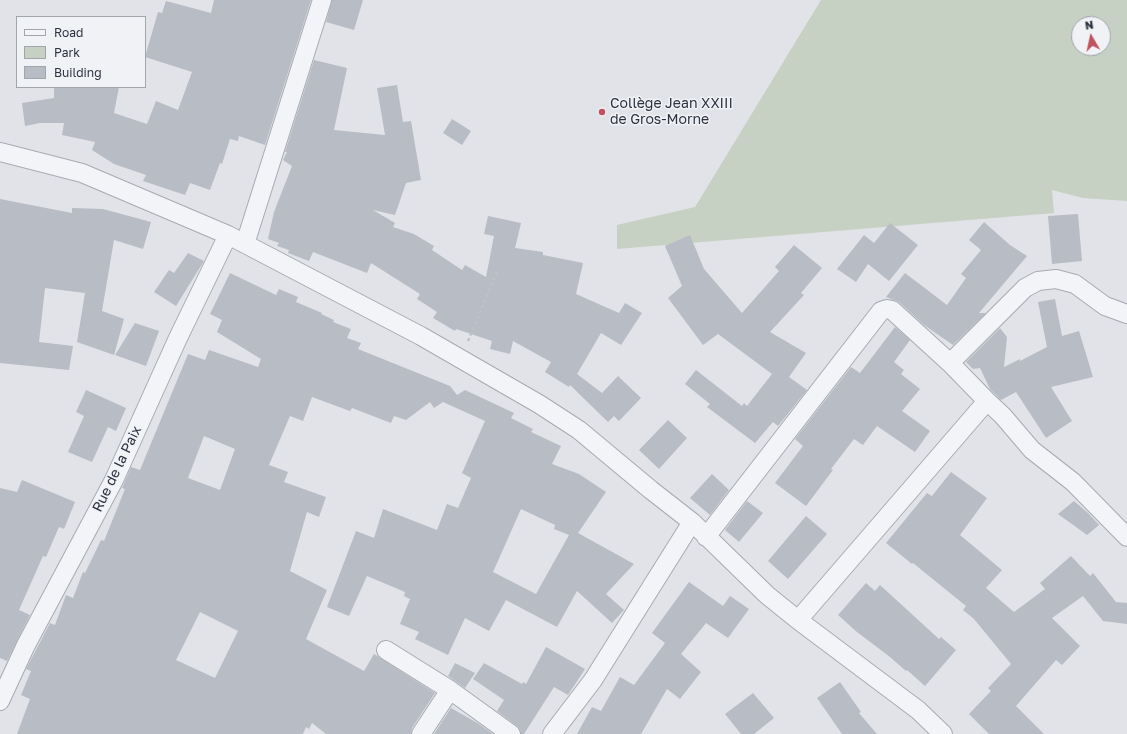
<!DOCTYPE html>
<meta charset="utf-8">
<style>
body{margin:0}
#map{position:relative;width:1127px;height:734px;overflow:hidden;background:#e1e3e8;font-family:"Golos Text",sans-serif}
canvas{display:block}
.legend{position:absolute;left:16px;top:16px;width:130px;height:72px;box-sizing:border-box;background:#f0f2f6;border:1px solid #a1a5ac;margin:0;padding:5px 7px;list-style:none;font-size:12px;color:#2b313e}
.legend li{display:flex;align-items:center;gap:8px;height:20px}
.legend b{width:20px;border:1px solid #a1a5ac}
.north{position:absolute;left:1071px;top:16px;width:40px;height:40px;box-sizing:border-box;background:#f0f2f6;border:1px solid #a1a5ac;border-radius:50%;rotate:351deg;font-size:11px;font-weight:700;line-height:16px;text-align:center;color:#2b313e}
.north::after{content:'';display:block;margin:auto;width:14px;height:18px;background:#c1525f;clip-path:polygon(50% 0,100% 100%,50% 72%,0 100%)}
</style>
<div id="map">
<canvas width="1127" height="734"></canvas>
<ul class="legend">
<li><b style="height:5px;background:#f3f4f7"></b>Road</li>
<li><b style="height:11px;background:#c6d1c3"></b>Park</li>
<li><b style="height:11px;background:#b8bcc4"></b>Building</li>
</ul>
<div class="north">N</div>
</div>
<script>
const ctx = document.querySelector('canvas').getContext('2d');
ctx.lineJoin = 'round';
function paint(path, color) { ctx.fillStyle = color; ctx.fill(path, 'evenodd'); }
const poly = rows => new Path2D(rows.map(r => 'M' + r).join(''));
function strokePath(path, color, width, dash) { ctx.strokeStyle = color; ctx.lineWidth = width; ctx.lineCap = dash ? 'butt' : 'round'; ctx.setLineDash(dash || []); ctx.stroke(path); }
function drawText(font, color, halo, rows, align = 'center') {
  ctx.font = font + ' "Golos Text",sans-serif'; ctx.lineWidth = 3; ctx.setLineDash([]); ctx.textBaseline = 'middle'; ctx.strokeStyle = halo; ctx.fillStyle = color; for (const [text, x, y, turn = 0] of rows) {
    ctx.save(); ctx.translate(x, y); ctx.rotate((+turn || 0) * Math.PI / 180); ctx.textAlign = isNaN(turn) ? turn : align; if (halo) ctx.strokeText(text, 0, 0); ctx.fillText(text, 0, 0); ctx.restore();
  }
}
const green = poly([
 [821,0,1127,0,1127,201,1083,198,1052,190,1054,213,617,249,617,225,695,207],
 [1079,24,1103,24,1103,48,1079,48]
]);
const building = poly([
 [214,0,311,0,265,145,239,136,238,141,230,139,222,164,220,163,210,190,190,183,185,195,143,181,146,175,114,164,92,150,95,142,62,135,64,123,40,123,25,126,22,103,54,98,54,87,119,87,114,113,147,124,156,101,178,110,192,72,145,57,158,12,162,13,166,1,211,13],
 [332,0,363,0,354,30,326,22],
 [314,60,347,68,334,130,385,135,377,88,397,85,403,122,411,121,421,180,406,183,395,215,373,210,395,223,393,227,414,234,434,246,432,250,462,270,465,265,486,277,494,236,484,234,488,216,521,223,515,248,543,252,543,255,583,263,576,294,619,313,625,303,642,313,621,345,601,333,577,374,602,393,618,376,641,398,619,421,614,416,608,422,570,385,569,387,545,372,551,362,513,341,510,354,490,349,492,341,456,329,455,331,433,318,437,312,417,299,420,294,371,263,367,273,313,252,309,261,288,253,289,250,277,246,279,243,268,239,274,212,292,166,283,160,287,152,285,152],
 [452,119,471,131,462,145,443,133],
 [0,199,72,213,72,208,103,209,151,222,143,249,114,240,102,311,124,319,114,355,77,342,85,293,45,288,39,342,73,346,69,370,0,363],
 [1078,214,1082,261,1052,264,1048,216],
 [984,222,1010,245,1027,256,979,313,986,313,953,345,924,325,899,302,886,297,905,273,947,305,966,278,961,274,981,250,969,240],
 [890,223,918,245,889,281,868,264,856,282,837,269,864,235,874,243],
 [690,235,704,269,742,313,779,271,775,267,794,245,822,268,801,293,804,295,770,332,806,353,789,377,807,390,778,426,773,422,755,443,707,407,710,404,685,384,696,370,742,406,744,403,747,406,772,374,718,334,703,345,668,298,682,286,665,246],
 [188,253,204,261,176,306,154,292,169,270,174,273],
 [230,273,276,295,279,289,298,297,296,302,322,313,321,314,334,320,333,322,351,329,347,338,361,343,358,349,450,386,457,395,465,390,514,413,511,418,533,429,531,432,561,446,552,464,579,474,606,492,578,533,634,564,606,594,624,610,612,623,577,591,557,627,506,600,489,631,465,618,448,655,415,639,419,632,400,624,410,599,404,596,405,592,367,576,349,616,327,607,356,531,374,538,383,509,437,530,447,504,458,508,471,478,462,473,485,421,443,402,434,408,430,402,406,420,394,416,391,423,352,408,350,411,312,397,303,421,290,416,269,465,288,472,284,482,326,497,319,517,307,512,290,571,327,590,306,639,364,671,374,654,435,693,412,728,411,734,326,734,312,723,309,729,306,727,303,734,17,734,30,699,21,695,31,671,26,669,50,623,55,625,66,595,73,598,83,572,85,573,101,540,104,541,125,489,122,488,131,467,140,470,188,354,205,360,209,350,258,367,261,359,217,332,222,320,210,314],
 [204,436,235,449,220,490,188,478],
 [521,509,555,525,554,529,569,535,536,594,493,572],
 [200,612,238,631,215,678,176,660],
 [1055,299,1062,336,1079,331,1093,377,1051,387,1072,421,1046,438,1016,392,1001,400,990,389,980,368,973,369,966,362,1000,328,1007,337,1004,367,1020,359,1020,361,1047,347,1038,302],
 [135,323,159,331,146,366,115,355],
 [895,327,910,340,894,362,904,370,901,374,920,389,902,411,930,431,915,452,877,426,863,445,854,439,831,469,833,470,806,506,775,483,803,446,795,439,851,367,860,373],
 [86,390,126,408,116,431,108,427,92,462,68,452,84,416,76,412],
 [668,420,687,438,659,469,639,450],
 [951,472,987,498,960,535,1002,570,986,588,1014,612,1045,589,1040,583,1071,556,1090,576,1093,573,1116,602,1127,603,1127,624,1103,621,1083,596,1052,618,1080,646,1062,665,1056,660,1016,706,1044,734,989,734,969,714,991,691,988,688,1011,664,974,619,963,610,966,606,913,563,912,564,886,543,927,493,932,496],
 [712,474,729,490,710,515,690,498],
 [22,480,75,502,64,529,59,527,46,557,43,556,19,610,30,615,7,661,0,658,0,488,17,492],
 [747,501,763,513,739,542,725,530],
 [1074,501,1088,513,1099,525,1087,535,1058,514],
 [806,516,827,534,788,579,768,561],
 [689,582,723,606,730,596,749,609,728,638,706,623,681,654,701,672,680,699,667,689,641,734,577,734,592,707,601,711,620,677,634,685,665,643,652,633],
 [866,583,875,591,880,585,939,639,941,637,956,650,925,686,907,670,906,671,890,657,857,632,838,615],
 [546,647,585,669,568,695,554,687,524,734,521,734,520,729,517,726,497,711,504,700,473,679,484,663,522,684,523,682,526,684],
 [455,663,475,673,465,688,448,676],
 [840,682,861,712,859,713,877,734,842,734,817,698],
 [753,693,774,718,754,734,741,734,725,714],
 [453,705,451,708,479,724,493,734,434,734]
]);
const path = poly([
 [468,341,498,269]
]);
const minor = poly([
 [0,152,82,173,228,235,421,336,539,404,579,430,651,490,692,522,767,595,798,620,918,710,943,734],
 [245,244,322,0],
 [950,363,1025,288,1038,281,1056,279,1075,284,1105,306,1127,314],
 [706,537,881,311,887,309,892,310,950,363,987,401],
 [798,620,987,401,1003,416,1032,450,1073,482,1127,537],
 [386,650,450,690,511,734],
 [0,701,26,645,114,480,178,338,228,235],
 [421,734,450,690],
 [552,734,593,680,692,522]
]);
const markers = [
 [602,112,4,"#c1525f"]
];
const poiNames = [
 ["Collège Jean XXIII",610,104],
 ["de Gros-Morne",610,120]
];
const streetNames = [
 ["Rue de la Paix",117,469,-64]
];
paint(green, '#c6d1c3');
paint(building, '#b8bcc4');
strokePath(minor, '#a7aab2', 20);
strokePath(path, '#bfc1c7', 2.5, [3, 3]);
strokePath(minor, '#f3f4f7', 18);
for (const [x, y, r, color] of markers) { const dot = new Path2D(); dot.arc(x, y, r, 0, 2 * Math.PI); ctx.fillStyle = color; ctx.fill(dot); strokePath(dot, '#f0f2f6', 1.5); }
drawText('14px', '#2b313e', '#f0f2f6', poiNames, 'left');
drawText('14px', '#2b313e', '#f0f2f6', streetNames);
</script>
